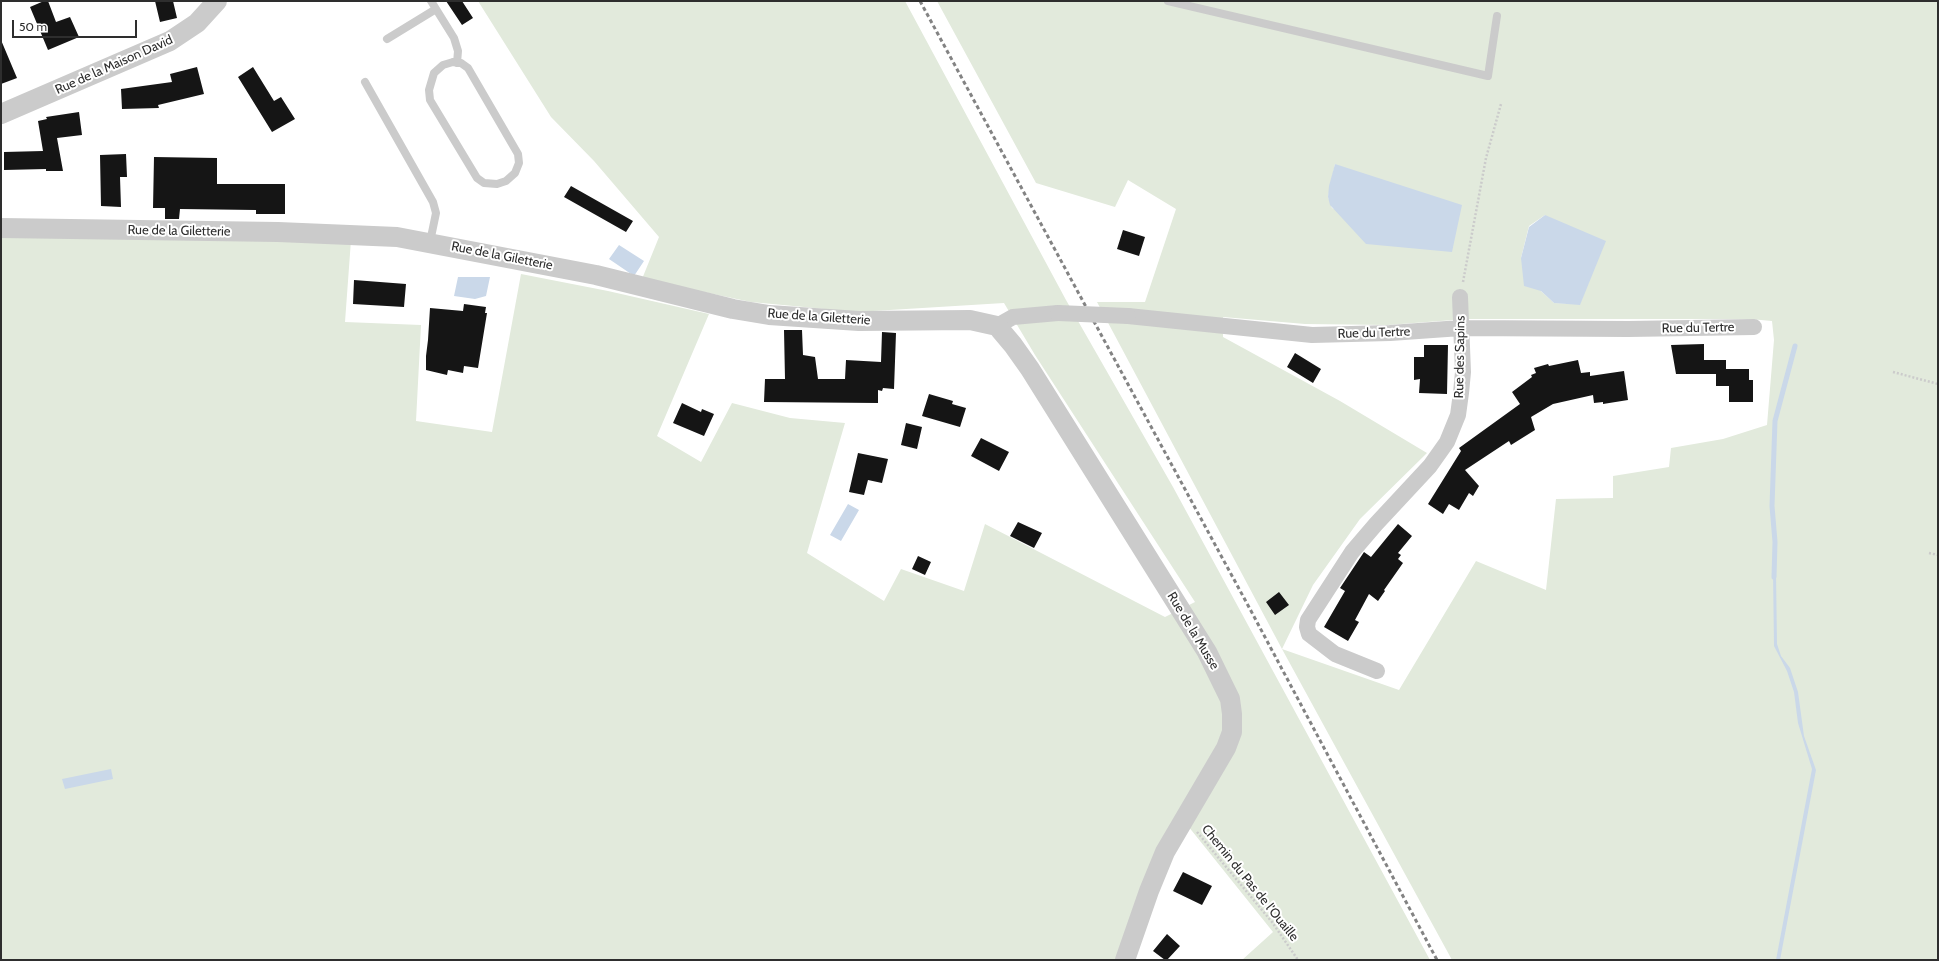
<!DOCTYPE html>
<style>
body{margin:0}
#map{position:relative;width:1939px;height:961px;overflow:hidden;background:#fff;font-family:Cabin,sans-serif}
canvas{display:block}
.frame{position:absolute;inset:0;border:2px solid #2e2e2e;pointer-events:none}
.scale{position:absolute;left:12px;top:20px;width:125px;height:18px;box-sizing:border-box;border:2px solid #2e2e2e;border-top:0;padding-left:5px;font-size:12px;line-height:14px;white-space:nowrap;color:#2e2e2e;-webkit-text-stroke:3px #fff;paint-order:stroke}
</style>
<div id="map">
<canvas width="1939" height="961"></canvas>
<div class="frame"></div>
<div class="scale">50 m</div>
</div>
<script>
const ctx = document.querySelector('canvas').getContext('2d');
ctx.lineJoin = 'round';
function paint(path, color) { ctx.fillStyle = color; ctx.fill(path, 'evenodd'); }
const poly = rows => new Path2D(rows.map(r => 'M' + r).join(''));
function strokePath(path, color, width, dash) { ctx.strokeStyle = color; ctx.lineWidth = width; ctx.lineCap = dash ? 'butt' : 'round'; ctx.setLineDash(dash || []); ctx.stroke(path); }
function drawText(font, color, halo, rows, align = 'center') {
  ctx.font = font + ' Cabin,sans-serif'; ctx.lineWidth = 4; ctx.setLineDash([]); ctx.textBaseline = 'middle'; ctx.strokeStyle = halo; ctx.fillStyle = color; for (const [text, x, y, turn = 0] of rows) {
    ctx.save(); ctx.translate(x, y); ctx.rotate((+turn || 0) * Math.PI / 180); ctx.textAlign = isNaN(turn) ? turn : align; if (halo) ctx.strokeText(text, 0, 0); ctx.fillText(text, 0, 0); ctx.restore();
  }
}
const green = poly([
 [478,1,905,1,1066,300,1173,487,1430,960,1242,960,1273,932,1188,826,1117,960,1,960,1,237,351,240,345,322,421,325,416,421,492,432,521,274,608,291,709,314,657,436,701,462,732,403,790,418,845,423,807,553,884,601,901,569,964,591,985,524,1165,617,1195,602,1035,355,1004,303,857,312,751,302,642,279,659,237,594,161,551,117],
 [937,1,1938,1,1938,960,1452,960,1282,649,1097,302,1145,302,1176,209,1128,180,1115,207,1036,183],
 [1335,164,1452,251,1432,249,1332,208,1328,197],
 [1545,215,1590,277,1580,304,1554,303,1541,291,1521,258,1529,226],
 [1223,317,1305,324,1388,325,1466,319,1750,319,1772,321,1774,340,1767,425,1723,439,1671,448,1669,467,1613,476,1613,498,1556,499,1546,590,1476,561,1399,690,1282,649,1313,585,1360,519,1427,453,1340,401,1223,337]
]);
const water = poly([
 [1335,164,1462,205,1452,252,1366,244,1330,205,1328,197,1329,186],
 [1545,215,1606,241,1580,305,1554,303,1541,291,1524,286,1521,258,1529,227],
 [619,245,644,261,634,276,609,259],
 [458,277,490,277,486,296,475,299,454,296],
 [848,504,859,510,841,541,830,535],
 [1773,572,1776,573,1777,644,1781,656,1790,668,1798,692,1804,736,1816,770,1780,960,1776,960,1812,769,1798,723,1794,692,1787,671,1774,646],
 [111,769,113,779,65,789,62,779]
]);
const stream = poly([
 [1774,577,1775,542,1772,506,1775,421,1795,346]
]);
const building = poly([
 [44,1,48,1,56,22,70,17,79,37,48,50,30,7],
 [155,1,173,1,177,18,160,22],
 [446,1,462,1,473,18,462,25],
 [1,40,17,78,1,84],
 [197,67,204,94,158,105,159,108,122,109,121,89,172,82,170,74],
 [253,67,274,101,281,97,295,119,272,132,238,77],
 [79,112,82,135,57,138,63,171,46,171,46,169,4,170,4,152,43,151,38,121,47,119,46,117],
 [126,154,127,177,120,177,121,207,101,206,100,155],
 [154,157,217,158,217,184,285,184,285,214,256,214,256,210,180,209,179,219,165,219,165,208,153,208],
 [571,186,633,221,626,232,564,197],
 [1123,230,1145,237,1139,256,1117,249],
 [354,280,406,284,404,307,353,304],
 [464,304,486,307,485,313,487,313,478,368,464,366,463,373,448,370,447,375,426,370,426,356,428,340,430,308,463,311],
 [784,330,802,330,803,355,815,357,818,379,845,379,846,360,881,362,882,332,896,333,894,389,883,388,882,391,878,390,878,403,764,402,765,379,785,379],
 [1704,344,1704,360,1726,360,1726,369,1749,369,1749,380,1753,380,1753,402,1729,402,1729,386,1716,386,1716,374,1676,374,1671,345],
 [1424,345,1448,345,1447,394,1419,393,1420,379,1414,380,1414,357,1424,357],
 [1295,353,1321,369,1313,383,1287,367],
 [1578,360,1581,373,1590,372,1590,376,1624,371,1628,400,1603,404,1603,402,1594,403,1593,395,1553,404,1531,417,1535,430,1511,445,1509,441,1465,470,1479,486,1473,496,1469,493,1459,510,1449,504,1443,514,1428,504,1461,451,1459,448,1520,404,1512,392,1532,377,1531,375,1536,373,1534,368,1548,364,1549,366],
 [929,394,953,401,952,404,966,408,960,427,922,416],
 [682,403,701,412,702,409,714,414,704,436,673,423],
 [906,423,922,427,917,449,901,445],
 [981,438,1009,452,999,471,971,456],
 [858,453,888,459,882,483,868,480,864,495,849,492],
 [1018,522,1042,533,1034,548,1010,536],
 [1398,524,1412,536,1398,553,1401,555,1398,559,1403,563,1384,590,1385,591,1378,601,1369,594,1355,620,1359,622,1348,641,1324,627,1345,591,1340,588,1364,552,1371,557],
 [918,556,931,562,925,575,912,569],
 [1279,592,1289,605,1275,615,1266,602],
 [1183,872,1212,886,1202,905,1173,891],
 [1167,934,1180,946,1167,960,1165,960,1153,951]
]);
const path = poly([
 [1463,282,1486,158,1501,104],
 [1893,372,1938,384],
 [1929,553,1938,555],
 [1197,832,1272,922,1298,960]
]);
const service = poly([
 [431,1,454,38,458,51,457,63],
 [1168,1,1488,76,1497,16],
 [387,39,436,9],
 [453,62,461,63,468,68,518,154,519,163,515,173,506,181,497,184,484,183,477,178,430,100,429,90,434,73,443,65,453,62],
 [365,82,433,202,436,213,430,242]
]);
const minor = poly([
 [1128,316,1312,335,1390,333,1461,328,1628,329,1754,327],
 [997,326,1013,317,1058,313],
 [1377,671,1335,654,1309,634,1307,627,1308,620,1352,552,1376,524,1430,466,1447,442,1458,415,1461,393,1463,372,1460,297]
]);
const tertiary = poly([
 [1,114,170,41,197,23,217,1],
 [1,228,278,232,397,237,596,275,733,309,769,315,859,321,970,320,997,326,1013,345,1030,369,1207,652,1230,699,1232,714,1232,732,1226,748,1165,852,1149,891,1125,960]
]);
const rail = poly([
 [920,1,1250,609,1437,960]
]);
const minorBridge = poly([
 [1058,313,1128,316]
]);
const streetNames = [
 ["Rue de la Maison David",114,65,-24],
 ["Rue de la Giletterie",179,231,1],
 ["Rue de la Giletterie",502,256,11],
 ["Rue de la Giletterie",819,317,4],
 ["Rue du Tertre",1698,328,-1],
 ["Rue du Tertre",1374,333,-2],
 ["Rue des Sapins",1460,357,-89],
 ["Rue de la Musse",1193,631,59],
 ["Chemin du Pas de l'Ouaille",1250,883,51]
];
paint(green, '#e2eadc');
paint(water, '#cad8e9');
strokePath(stream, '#cad8e9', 5);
paint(building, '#151515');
strokePath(path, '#cbcbcb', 2.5, [2, 2]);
strokePath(service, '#cbcbcb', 8);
strokePath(minor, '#cbcbcb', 16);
strokePath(tertiary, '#cbcbcb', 20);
strokePath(rail, '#838383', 3, [4, 3]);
strokePath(minorBridge, '#cbcbcb', 16);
drawText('13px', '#2e2e2e', '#fff', streetNames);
</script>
